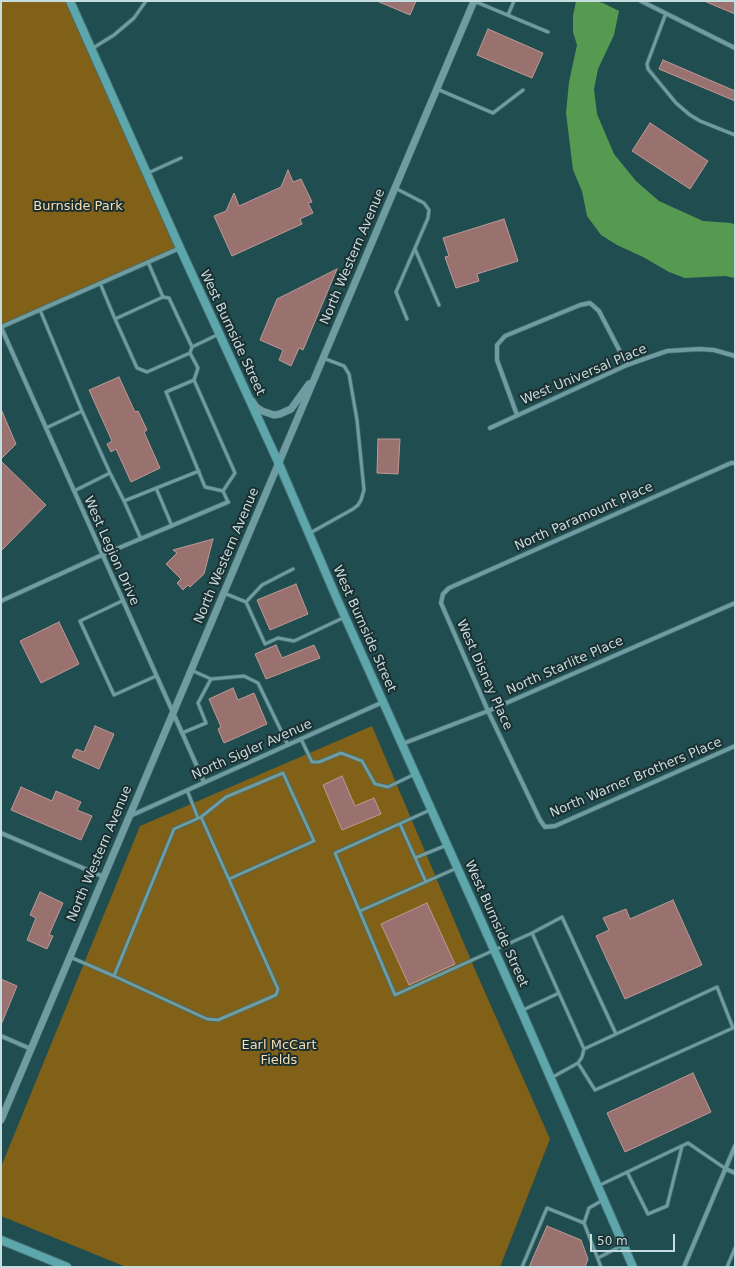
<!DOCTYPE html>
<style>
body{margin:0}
#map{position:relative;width:736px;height:1268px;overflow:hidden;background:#1f4d50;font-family:"DejaVu Sans",sans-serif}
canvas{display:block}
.frame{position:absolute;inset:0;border:2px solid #c6dddf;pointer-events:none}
.scale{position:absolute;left:590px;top:1234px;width:85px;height:18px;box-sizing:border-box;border:2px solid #c6dddf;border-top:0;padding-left:5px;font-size:12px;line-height:14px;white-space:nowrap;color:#c6dddf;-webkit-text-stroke:3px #1c2f31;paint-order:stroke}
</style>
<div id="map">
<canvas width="736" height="1268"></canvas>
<div class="frame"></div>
<div class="scale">50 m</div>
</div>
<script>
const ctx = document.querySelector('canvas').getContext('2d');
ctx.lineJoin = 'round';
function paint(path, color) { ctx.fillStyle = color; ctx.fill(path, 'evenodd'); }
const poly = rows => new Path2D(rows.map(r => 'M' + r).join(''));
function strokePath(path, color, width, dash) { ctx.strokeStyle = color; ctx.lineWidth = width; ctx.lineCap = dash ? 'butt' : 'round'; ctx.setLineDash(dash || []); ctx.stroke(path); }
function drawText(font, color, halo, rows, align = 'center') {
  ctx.font = font + ' "DejaVu Sans",sans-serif'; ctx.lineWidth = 4; ctx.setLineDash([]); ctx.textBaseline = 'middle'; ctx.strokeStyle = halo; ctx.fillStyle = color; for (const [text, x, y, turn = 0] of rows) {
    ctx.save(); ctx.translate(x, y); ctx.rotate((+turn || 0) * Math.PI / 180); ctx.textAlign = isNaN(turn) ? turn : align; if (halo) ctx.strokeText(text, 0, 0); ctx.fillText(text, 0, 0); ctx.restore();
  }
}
const green = poly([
 [1,1,70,1,180,248,1,327],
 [372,726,476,972,550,1139,500,1267,126,1267,1,1216,1,1167,140,826]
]);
const water = poly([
 [576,1,593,1,603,3,619,11,614,35,598,69,594,89,597,114,614,154,636,181,659,201,703,221,731,223,735,225,735,278,725,276,685,278,669,272,643,257,617,245,601,235,587,216,582,191,573,170,566,113,569,82,577,45,573,32,573,16]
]);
const building = poly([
 [377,1,416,1,410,15,377,1],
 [704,1,735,1,735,14,704,1],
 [488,29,543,53,532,78,477,55,488,29],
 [663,60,735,91,735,101,659,69,663,60],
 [650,123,708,161,690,189,632,151,650,123],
 [288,170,293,182,301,179,312,202,308,203,313,213,300,219,302,224,232,256,214,216,226,211,234,193,239,206,281,187,288,170],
 [504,219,518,261,477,274,479,281,456,288,445,257,449,256,443,238,504,219],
 [337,269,303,350,299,348,291,366,279,360,283,350,260,340,277,299,337,269],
 [119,377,135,412,138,411,147,430,144,432,160,468,131,482,116,449,111,452,107,444,112,441,89,390,119,377],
 [1,409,16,444,1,459,1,409],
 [378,439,400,439,398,474,377,473,378,439],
 [1,461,46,505,1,551,1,461],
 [213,539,204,574,190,587,188,585,183,590,177,583,181,579,166,564,177,553,173,550,213,539],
 [296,584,308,614,270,630,257,600,296,584],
 [59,622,79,664,41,683,20,641,59,622],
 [276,645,282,658,314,645,320,658,266,679,255,654,276,645],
 [233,688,238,700,254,693,267,724,224,743,218,729,221,727,209,699,233,688],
 [95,726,114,734,99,769,72,757,76,749,84,752,95,726],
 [342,776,355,806,374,798,381,814,342,830,323,785,342,776],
 [21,787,52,801,56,791,81,802,77,810,92,816,81,840,11,810,21,787],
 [40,892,63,903,49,935,53,936,47,949,27,940,36,918,30,915,40,892],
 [673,900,702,965,625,999,596,936,609,930,603,918,626,909,630,919,673,900],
 [427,903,455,964,409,985,381,924,427,903],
 [1,979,17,986,1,1025,1,979],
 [693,1073,711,1112,625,1152,607,1113,693,1073],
 [547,1226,581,1240,588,1259,585,1267,529,1267,547,1226]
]);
const service = poly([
 [474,1,548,32],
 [666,13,647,64,648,69,676,103,690,115,700,121,735,135],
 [508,15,514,1],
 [93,48,114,35,134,18,146,1],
 [437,89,493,113,523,90],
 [148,173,181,158],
 [395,188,424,203,429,210,428,218,396,292,407,319],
 [415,249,439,305],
 [100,283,115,319,163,297,148,262],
 [163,297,169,298,192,347,219,334],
 [40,310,82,411,110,473],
 [115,319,137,368,147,372,190,353,192,347],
 [190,353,198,368,194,380],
 [194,380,235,473,223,491,205,487,166,392,194,380],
 [46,428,82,411],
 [156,488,172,526],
 [74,491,110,473,124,501],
 [223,491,228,502],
 [310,533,353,509,358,505,361,500,364,490,357,420,349,374,344,366,323,358],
 [141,539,124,501,199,471],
 [224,593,246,602,265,644,278,638,294,641,345,617],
 [122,601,80,621,114,695,156,676],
 [246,602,262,585,293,569],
 [191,670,211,679,244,676,258,683,288,745],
 [182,733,206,723,198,703,211,679],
 [301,739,312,762,319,762,341,753,362,761,375,784,388,787,415,774],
 [187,790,198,818],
 [430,810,335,853,395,995,532,933,584,1049,582,1057,578,1063,551,1078],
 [201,817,226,797,283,773,314,841,229,879],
 [400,824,426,882],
 [415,858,447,845],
 [360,911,457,868],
 [532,933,562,917,616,1034],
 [70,957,114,976,174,829,201,817,278,989,276,995,218,1020,207,1019,114,976],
 [523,1010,559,993],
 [578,1063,595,1090,733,1028,717,987,584,1049],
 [627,1172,648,1214,667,1206,682,1146],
 [598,1186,688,1143,726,1169],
 [584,1223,589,1208,603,1200],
 [598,1258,623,1245],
 [522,1267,547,1208,584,1223,601,1267],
 [727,1267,735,1248]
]);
const minor = poly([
 [641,1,735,48],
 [1,327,204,782],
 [1,327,180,248],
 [517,415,497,360,497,345,505,336,580,305,590,303,599,311,627,365],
 [490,428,627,365,667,351,699,349,714,350,735,356],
 [735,463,731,463,449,588,443,594,441,603,488,711,540,820,545,827,555,826,735,746],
 [1,601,102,555,228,502],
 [402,744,488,711,735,603],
 [130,816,383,702],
 [1,833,104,877],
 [1,1036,31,1049],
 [726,1169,735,1173],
 [684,1267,735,1146]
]);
const tertiary = poly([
 [252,401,256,407,262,411,274,415,280,414,291,409,309,384],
 [1,1120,474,1]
]);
const secondary = poly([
 [70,1,180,248,279,464,337,599,521,1010,633,1267],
 [1,1240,67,1267]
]);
const parkNames = [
 ["Burnside Park",78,207],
 ["Earl McCart",279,1046],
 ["Fields",279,1061]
];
const streetNames = [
 ["North Western Avenue",353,257,-67],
 ["West Burnside Street",232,333,65],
 ["West Universal Place",584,375,-23],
 ["North Paramount Place",584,517,-24],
 ["West Legion Drive",111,551,66],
 ["North Western Avenue",227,556,-67],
 ["West Burnside Street",364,629,66],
 ["North Starlite Place",565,666,-24],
 ["West Disney Place",484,675,66],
 ["North Sigler Avenue",252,750,-24],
 ["North Warner Brothers Place",636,778,-23],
 ["North Western Avenue",100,854,-67],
 ["West Burnside Street",496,924,66]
];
paint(green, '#816018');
paint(water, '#569951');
paint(building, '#99726f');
strokePath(building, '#c19895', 1);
strokePath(service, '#436c6f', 4.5);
strokePath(minor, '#436c6f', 5.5);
strokePath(tertiary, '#436c6f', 8);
strokePath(secondary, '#436c6f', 10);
strokePath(service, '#6e9ca0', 3);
strokePath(minor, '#6e9ca0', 4);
strokePath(tertiary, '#6e9ca0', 7);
strokePath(secondary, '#5da6ac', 8);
drawText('13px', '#f6dfb3', '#1c2f31', parkNames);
drawText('13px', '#c6dddf', '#1c2f31', streetNames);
</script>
